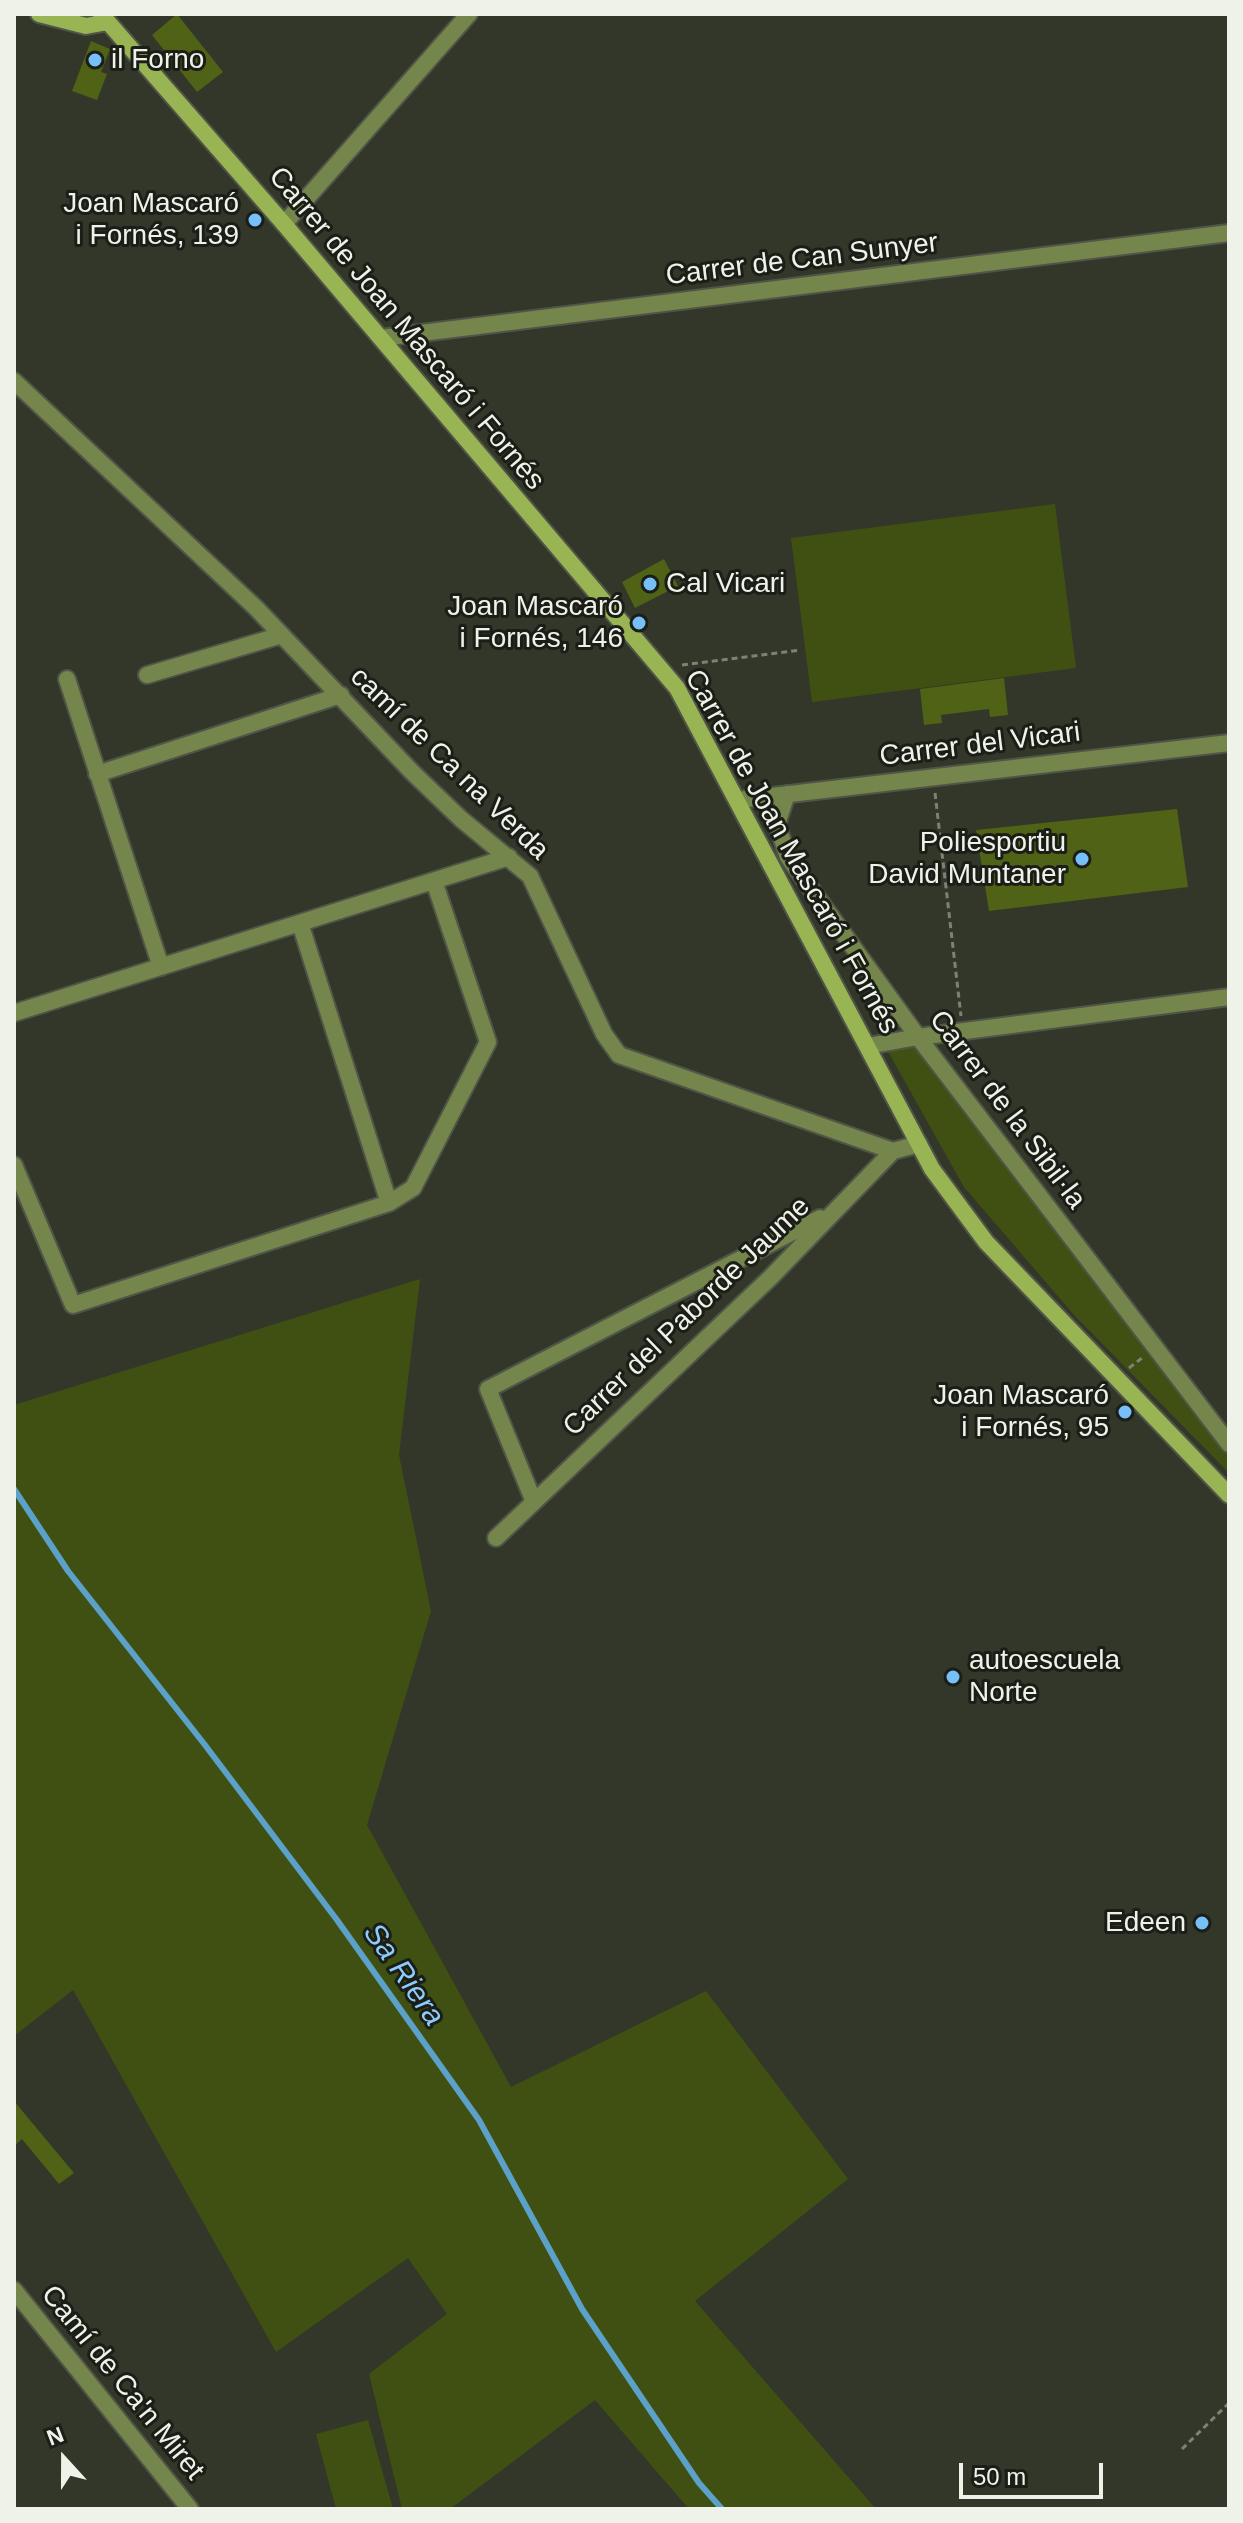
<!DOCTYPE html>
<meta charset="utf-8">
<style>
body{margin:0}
#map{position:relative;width:1243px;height:2523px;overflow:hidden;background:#323729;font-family:Helvetica,sans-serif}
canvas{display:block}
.frame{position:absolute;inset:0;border:16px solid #eff2e9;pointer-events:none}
.north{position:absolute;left:24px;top:2419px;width:80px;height:80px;-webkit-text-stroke:6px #1b1d17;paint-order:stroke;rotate:339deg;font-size:22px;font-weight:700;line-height:32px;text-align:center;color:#eff2e9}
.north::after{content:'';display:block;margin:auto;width:28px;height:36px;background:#eff2e9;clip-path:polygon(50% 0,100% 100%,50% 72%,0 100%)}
.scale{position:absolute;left:959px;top:2463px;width:144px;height:36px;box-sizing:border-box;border:4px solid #eff2e9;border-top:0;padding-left:10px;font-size:24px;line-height:28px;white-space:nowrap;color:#eff2e9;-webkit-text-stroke:6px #1b1d17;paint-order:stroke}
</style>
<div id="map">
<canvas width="1243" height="2523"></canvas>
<div class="frame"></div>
<div class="north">N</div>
<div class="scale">50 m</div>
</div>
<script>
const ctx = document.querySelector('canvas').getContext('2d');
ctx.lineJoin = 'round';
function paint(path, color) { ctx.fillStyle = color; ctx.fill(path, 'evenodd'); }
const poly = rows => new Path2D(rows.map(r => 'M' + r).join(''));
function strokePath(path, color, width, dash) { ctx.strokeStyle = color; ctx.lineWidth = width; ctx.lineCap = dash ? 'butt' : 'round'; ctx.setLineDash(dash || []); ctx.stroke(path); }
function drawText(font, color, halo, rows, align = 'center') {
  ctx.font = font + ' Helvetica,sans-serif'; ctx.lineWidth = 6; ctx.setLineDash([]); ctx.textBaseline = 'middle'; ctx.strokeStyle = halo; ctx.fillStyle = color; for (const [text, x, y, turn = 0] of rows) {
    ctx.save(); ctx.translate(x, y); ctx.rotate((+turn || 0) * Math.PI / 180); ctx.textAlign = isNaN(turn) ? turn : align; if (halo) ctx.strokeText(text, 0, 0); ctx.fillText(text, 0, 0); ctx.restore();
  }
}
const green = poly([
 [1055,504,1076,668,812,702,791,538],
 [917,1044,1229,1454,1229,1473,1075,1316,964,1187,886,1048],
 [420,1279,399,1455,431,1611,367,1825,511,2087,706,1991,848,2179,695,2301,876,2509,689,2509,595,2400,450,2509,402,2509,369,2374,447,2314,408,2258,276,2352,73,1990,14,2036,14,1405],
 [368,2420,393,2509,336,2509,316,2434]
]);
const stream = poly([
 [14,1489,68,1571,205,1745,337,1920,479,2120,582,2309,699,2483,722,2509]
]);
const building = poly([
 [177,14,223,72,197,92,152,35],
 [91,41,110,49,101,72,107,74,97,100,72,91],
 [664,559,678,586,635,608,622,582],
 [1004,678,1008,715,990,717,989,709,941,715,942,723,924,725,920,689],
 [1177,809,1188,887,989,911,976,830],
 [14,2101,74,2173,59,2184,22,2139,14,2146]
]);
const path = poly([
 [682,665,801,650],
 [935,793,961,1016],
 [1129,1368,1142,1358],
 [1182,2449,1229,2403]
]);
const street = poly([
 [284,224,469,14],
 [381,338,1229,233],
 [14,381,256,608,412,772,461,819,530,876,604,1034,619,1055,893,1151],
 [147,675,282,635],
 [67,679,161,967],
 [97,774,341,695],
 [787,794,777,824,788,857,918,1037,1229,1444],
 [738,800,1229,743],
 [300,923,389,1203],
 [14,1013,509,857],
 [868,1046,918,1037,1229,997],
 [14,1165,73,1305,389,1203,413,1188,488,1042,434,881],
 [534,1502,488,1389,820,1218],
 [496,1538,770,1278,893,1151,919,1144],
 [14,2290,190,2509]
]);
const secondary = poly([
 [39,14,86,26,108,22],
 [101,14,284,224,677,688,932,1169,986,1242,1229,1495]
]);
const markers = [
 [95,60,8,"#77bff7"],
 [255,220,8,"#77bff7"],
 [650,584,8,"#77bff7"],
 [639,623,8,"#77bff7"],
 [1082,859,8,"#77bff7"],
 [1125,1412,8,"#77bff7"],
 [953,1677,8,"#77bff7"],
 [1202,1923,8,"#77bff7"]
];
const poiNames = [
 ["il Forno",111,60,"left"],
 ["Joan Mascaró",239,204],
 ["i Fornés, 139",239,236],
 ["Cal Vicari",666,584,"left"],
 ["Joan Mascaró",623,607],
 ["i Fornés, 146",623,639],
 ["Poliesportiu",1066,843],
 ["David Muntaner",1066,875],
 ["Joan Mascaró",1109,1396],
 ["i Fornés, 95",1109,1428],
 ["autoescuela",969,1661,"left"],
 ["Norte",969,1693,"left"],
 ["Edeen",1186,1923]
];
const streetNames = [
 ["Carrer de Can Sunyer",802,260,-7],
 ["Carrer de Joan Mascaró i Fornés",406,329,50],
 ["Carrer del Vicari",980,745,-7],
 ["camí de Ca na Verda",449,764,44],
 ["Carrer de Joan Mascaró i Fornés",791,852,61],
 ["Carrer de la Sibil·la",1007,1110,53],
 ["Carrer del Paborde Jaume",687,1317,-44],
 ["Camí de Ca'n Miret",122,2383,51]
];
const waterNames = [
 ["Sa Riera",403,1975,55]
];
paint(green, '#405013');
strokePath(stream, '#5ba1ca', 6);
paint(building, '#4f6215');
strokePath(street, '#505548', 20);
strokePath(secondary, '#505548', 20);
strokePath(path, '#7e8276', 3, [6, 4]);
strokePath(street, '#75864c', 16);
strokePath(secondary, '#98b453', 16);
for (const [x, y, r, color] of markers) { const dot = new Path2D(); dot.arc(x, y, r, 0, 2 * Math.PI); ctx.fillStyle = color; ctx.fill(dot); strokePath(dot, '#1b1d17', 3); }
drawText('28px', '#eff2e9', '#1b1d17', poiNames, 'right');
drawText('28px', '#eff2e9', '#1b1d17', streetNames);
drawText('italic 30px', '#8dccfd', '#1b1d17', waterNames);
</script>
